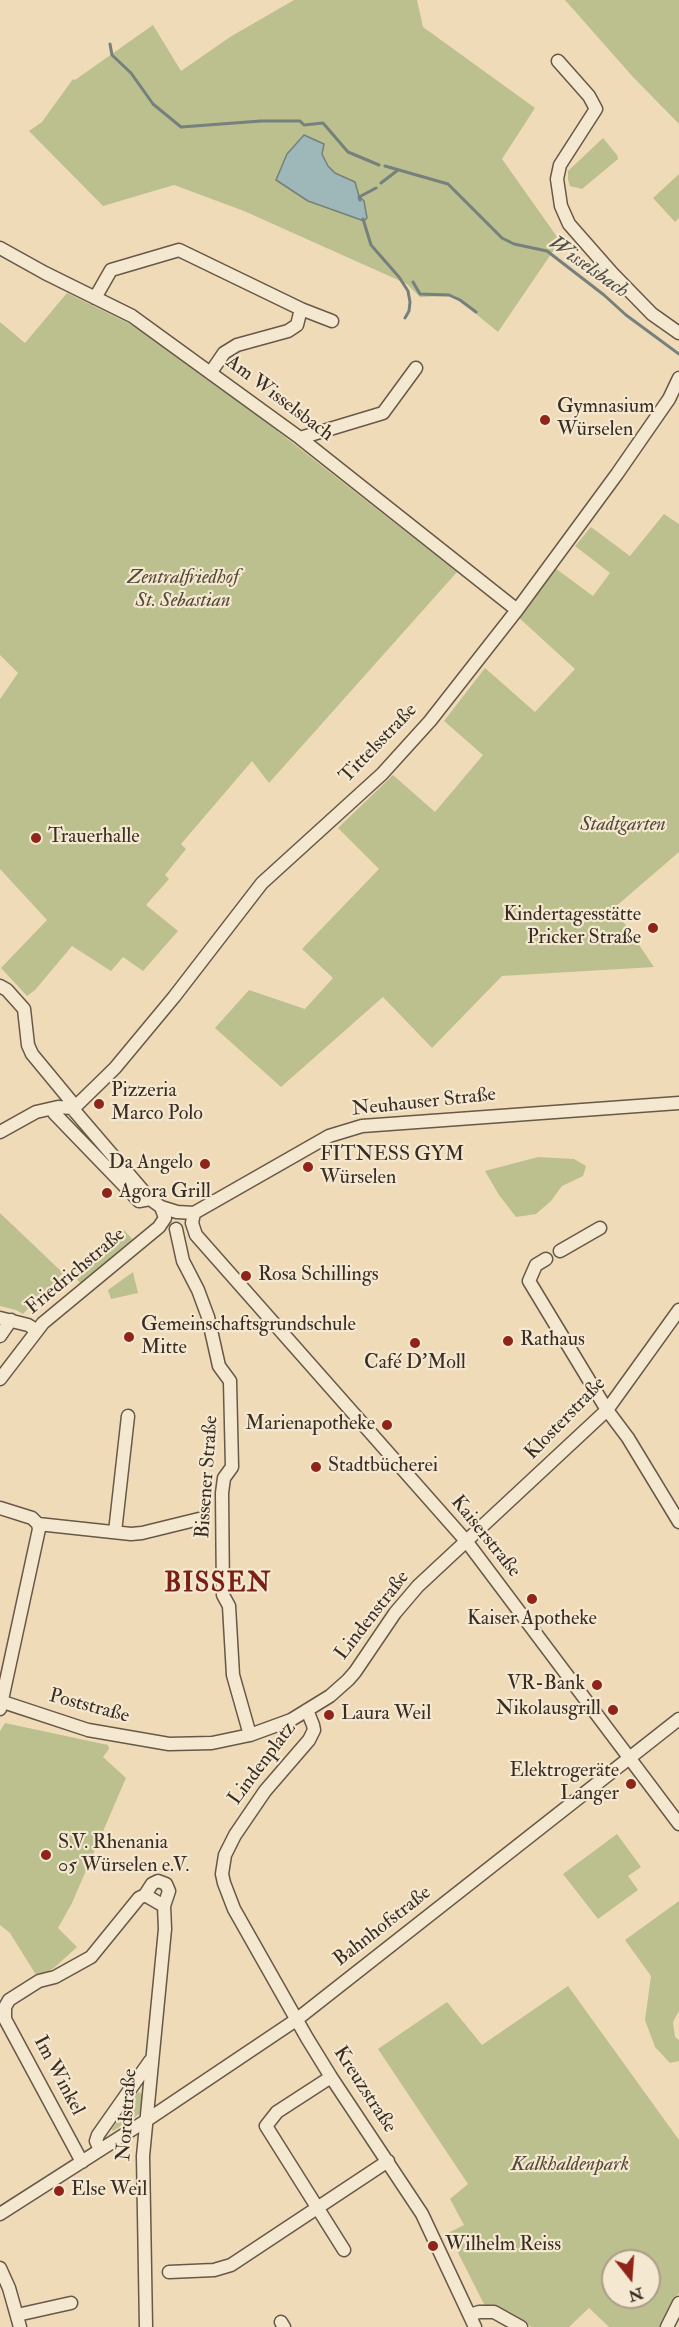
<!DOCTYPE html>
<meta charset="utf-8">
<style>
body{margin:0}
#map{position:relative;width:679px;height:2327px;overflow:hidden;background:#f0dbb8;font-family:"IM FELL Double Pica",serif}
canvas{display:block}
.north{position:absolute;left:601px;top:2249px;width:60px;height:60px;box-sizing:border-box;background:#f5e8d1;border:2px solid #aa9d8b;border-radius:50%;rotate:163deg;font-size:16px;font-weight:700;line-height:24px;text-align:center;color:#392c23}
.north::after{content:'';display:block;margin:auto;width:21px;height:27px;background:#8f2418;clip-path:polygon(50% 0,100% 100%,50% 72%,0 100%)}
</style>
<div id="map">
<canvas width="679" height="2327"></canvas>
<div class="north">N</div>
</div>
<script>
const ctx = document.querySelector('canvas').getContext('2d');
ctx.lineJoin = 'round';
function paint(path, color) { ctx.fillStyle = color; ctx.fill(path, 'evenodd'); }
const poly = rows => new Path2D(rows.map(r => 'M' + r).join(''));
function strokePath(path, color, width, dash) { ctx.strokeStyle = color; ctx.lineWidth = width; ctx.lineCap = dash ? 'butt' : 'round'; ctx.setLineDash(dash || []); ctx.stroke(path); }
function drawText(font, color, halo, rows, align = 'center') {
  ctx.font = font + ' "IM FELL Double Pica",serif'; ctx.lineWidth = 4.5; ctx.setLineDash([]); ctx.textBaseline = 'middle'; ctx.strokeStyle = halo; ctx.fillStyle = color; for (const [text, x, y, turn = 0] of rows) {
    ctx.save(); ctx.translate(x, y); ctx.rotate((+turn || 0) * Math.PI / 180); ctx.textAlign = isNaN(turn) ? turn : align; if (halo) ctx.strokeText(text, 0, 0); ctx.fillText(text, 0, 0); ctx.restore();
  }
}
const green = poly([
 [294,0,417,0,423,27,535,108,502,159,560,241,498,332,454,296,420,297,407,284,244,211,174,185,103,206,29,131,42,122,73,79,75,80,153,25,181,71,230,37],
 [565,0,679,0,679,124,633,77],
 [603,138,617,155,618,159,582,189,570,186,568,180,568,171],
 [679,174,679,218,675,222,653,198],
 [67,293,128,323,173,352,220,386,457,572,269,783,252,761,181,844,186,849,165,875,169,879,146,905,178,931,143,971,123,957,111,971,72,946,35,990,27,996,1,968,47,920,0,869,0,699,18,673,0,655,0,322,25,343],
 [664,514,679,524,679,852,614,908,654,967,502,976,432,1048,383,997,281,1087,215,1028,249,990,305,1009,333,978,302,949,379,869,338,828,393,775,435,812,483,755,444,721,485,668,535,712,575,669,517,616,555,568,593,596,610,573,575,546,591,527,630,556],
 [538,1157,574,1159,586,1166,583,1176,562,1186,551,1201,536,1214,516,1217,499,1195,485,1171],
 [0,1213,63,1273,23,1314,16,1310,0,1306],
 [124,1230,133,1240,80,1283,75,1276],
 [133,1272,138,1293,111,1299,108,1290],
 [5,1723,108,1745,109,1749,103,1757,126,1778,72,1903,58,1928,77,1947,55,1967,38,1978,10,1933,0,1925,0,1731],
 [617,1834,641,1867,628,1876,638,1890,598,1919,563,1874],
 [679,1901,679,2011,673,2022,675,2037,679,2040,679,2061,670,2063,655,2047,645,2020,651,1976,625,1940],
 [568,1986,679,2140,679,2292,661,2327,609,2327,589,2308,569,2327,532,2327,494,2306,485,2306,448,2233,464,2225,450,2199,468,2184,378,2049,447,2002,482,2045],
 [613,2261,649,2261,649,2297,613,2297],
 [140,2092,142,2095,141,2113,113,2131,112,2129,136,2094]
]);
const water = poly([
 [304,135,324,144,322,154,328,166,335,173,355,182,359,196,364,201,367,218,364,221,308,201,276,180,287,154,304,135]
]);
const stream = poly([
 [110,44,112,55,131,73,153,104,181,127,261,121,300,121,304,125,323,123,348,152,379,165],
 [385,166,448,184,502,238,514,244,547,251,604,295,626,315,679,354],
 [381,183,398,170],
 [360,200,359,197,376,188],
 [363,219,371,245,399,277,408,291,410,302,409,311,405,318],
 [413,282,420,294,449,295,460,300,476,312]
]);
const minor = poly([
 [558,61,589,96,596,109,560,165,557,179,561,206,569,224,612,273,652,314,679,333],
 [0,248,45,273,132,316,300,438,517,610],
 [95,298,111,270,179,250,301,309,332,321],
 [211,372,224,353,237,345,288,331,297,325,301,309],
 [300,438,383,413,416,368],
 [0,986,7,990,24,1009,28,1045,32,1054,75,1106],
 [73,1109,115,1068,174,997,262,883,382,774,430,721,517,610,617,474,669,399,679,378],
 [54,1113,139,1201,150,1199],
 [0,1132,36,1112,58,1107,72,1108,150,1199,161,1207,177,1212,194,1213],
 [194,1213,192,1223,196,1235,467,1542,679,1824],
 [194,1213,329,1136,362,1126,679,1103],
 [176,1229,183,1261,198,1290,208,1317,219,1366,230,1381,232,1467,224,1478,222,1493,223,1595,229,1606,233,1675,250,1735],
 [560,1251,600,1228],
 [546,1259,536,1265,529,1281,607,1410,628,1438,679,1522],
 [0,1318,28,1325,36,1330],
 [0,1336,11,1320],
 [0,1379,43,1323,159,1227,165,1218,161,1207],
 [0,1508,32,1518,38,1524,39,1529,0,1709],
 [38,1524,131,1534,142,1533,199,1519],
 [115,1532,128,1416],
 [0,1701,88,1730,169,1744,212,1743,250,1735,291,1720,330,1696,348,1680,355,1672,395,1613,418,1586,607,1410,679,1310],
 [307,1710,313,1725,314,1730,309,1740,265,1791,235,1835,225,1855,222,1874,224,1883,234,1909,307,2038,331,2077,422,2214,475,2327],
 [331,2077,277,2112,266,2126,344,2250],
 [100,2150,96,2141,98,2135,150,2061],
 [82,2162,5,2019,5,2007,9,2000,39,1981,55,1977,91,1957,139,1898,145,1895],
 [0,2214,147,2120,296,2020,679,1719],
 [0,2268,9,2288,20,2327],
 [169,2272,214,2270,231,2265,388,2161],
 [17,2315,71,2303],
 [470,2315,479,2312,494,2312,521,2327],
 [281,2322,284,2327],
 [146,2327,143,2156,165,1929,164,1906,169,1891,166,1884,158,1881,152,1884,145,1895,164,1906],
 [667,2327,679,2303]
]);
const markers = [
 [545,420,6,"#8f2418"],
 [36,838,6,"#8f2418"],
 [653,928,6,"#8f2418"],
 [99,1104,6,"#8f2418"],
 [205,1164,6,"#8f2418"],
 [308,1167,6,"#8f2418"],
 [107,1193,6,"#8f2418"],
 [246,1276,6,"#8f2418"],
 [129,1337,6,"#8f2418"],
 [508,1341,6,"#8f2418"],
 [415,1343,6,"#8f2418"],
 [387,1425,6,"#8f2418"],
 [316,1467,6,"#8f2418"],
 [532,1599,6,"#8f2418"],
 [597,1685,6,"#8f2418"],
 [613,1710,6,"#8f2418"],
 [329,1715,6,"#8f2418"],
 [631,1784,6,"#8f2418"],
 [46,1855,6,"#8f2418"],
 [59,2191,6,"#8f2418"],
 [433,2246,6,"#8f2418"]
];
const streetNames = [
 ["Am Wisselsbach",279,399,37],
 ["Tittelsstraße",379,744,-46],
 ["Neuhauser Straße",424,1103,-6],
 ["Friedrichstraße",76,1272,-40],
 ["Klosterstraße",566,1419,-46],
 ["Bissener Straße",208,1477,-86],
 ["Kaiserstraße",485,1537,51],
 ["Lindenstraße",373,1616,-52],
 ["Poststraße",89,1707,15],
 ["Lindenplatz",263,1764,-53],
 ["Bahnhofstraße",383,1927,-38],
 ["Im Winkel",58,2076,62],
 ["Kreuzstraße",364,2090,57],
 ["Nordstraße",128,2115,-86]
];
const poiNames = [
 ["Gymnasium",557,408],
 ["Würselen",557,431],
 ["Trauerhalle",48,838],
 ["Kindertagesstätte",641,916,"right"],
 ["Pricker Straße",641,939,"right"],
 ["Pizzeria",111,1092],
 ["Marco Polo",111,1115],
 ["FITNESS GYM",320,1156],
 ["Würselen",320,1179],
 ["Da Angelo",193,1164,"right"],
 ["Agora Grill",119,1193],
 ["Rosa Schillings",258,1276],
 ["Gemeinschaftsgrundschule",141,1326],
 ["Mitte",141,1349],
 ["Rathaus",520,1341],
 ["Café D'Moll",415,1364,"center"],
 ["Marienapotheke",375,1425,"right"],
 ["Stadtbücherei",328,1467],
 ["Kaiser Apotheke",532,1620,"center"],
 ["VR-Bank",585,1685,"right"],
 ["Nikolausgrill",601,1710,"right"],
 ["Laura Weil",341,1715],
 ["Elektrogeräte",619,1772,"right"],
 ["Langer",619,1795,"right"],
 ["S.V. Rhenania",58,1844],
 ["05 Würselen e.V.",58,1867],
 ["Else Weil",71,2191],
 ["Wilhelm Reiss",445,2246]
];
const parkNames = [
 ["Zentralfriedhof",183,579],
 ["St. Sebastian",183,602],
 ["Stadtgarten",623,826],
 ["Kalkhaldenpark",570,2166]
];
const waterNames = [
 ["Wisselsbach",588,268,35]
];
const districtNames = [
 ["BISSEN",218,1585]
];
paint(green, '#bbc08e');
paint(water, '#9eb8b9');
strokePath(water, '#76807d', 1.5);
strokePath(stream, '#76807d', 3);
strokePath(minor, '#675848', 15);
strokePath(minor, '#f5e8d1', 12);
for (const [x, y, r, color] of markers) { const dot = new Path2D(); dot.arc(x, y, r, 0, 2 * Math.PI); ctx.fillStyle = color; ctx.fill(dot); strokePath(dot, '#f5e8d1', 2); }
drawText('20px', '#392c23', '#f5e8d1', streetNames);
drawText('20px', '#392c23', '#f5e8d1', poiNames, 'left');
drawText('italic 20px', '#534a38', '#f5e8d1', parkNames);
drawText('italic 21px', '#524f48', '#f5e8d1', waterNames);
ctx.letterSpacing = '1.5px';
drawText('bold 26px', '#7a1f14', '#f5e8d1', districtNames);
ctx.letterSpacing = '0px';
</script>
